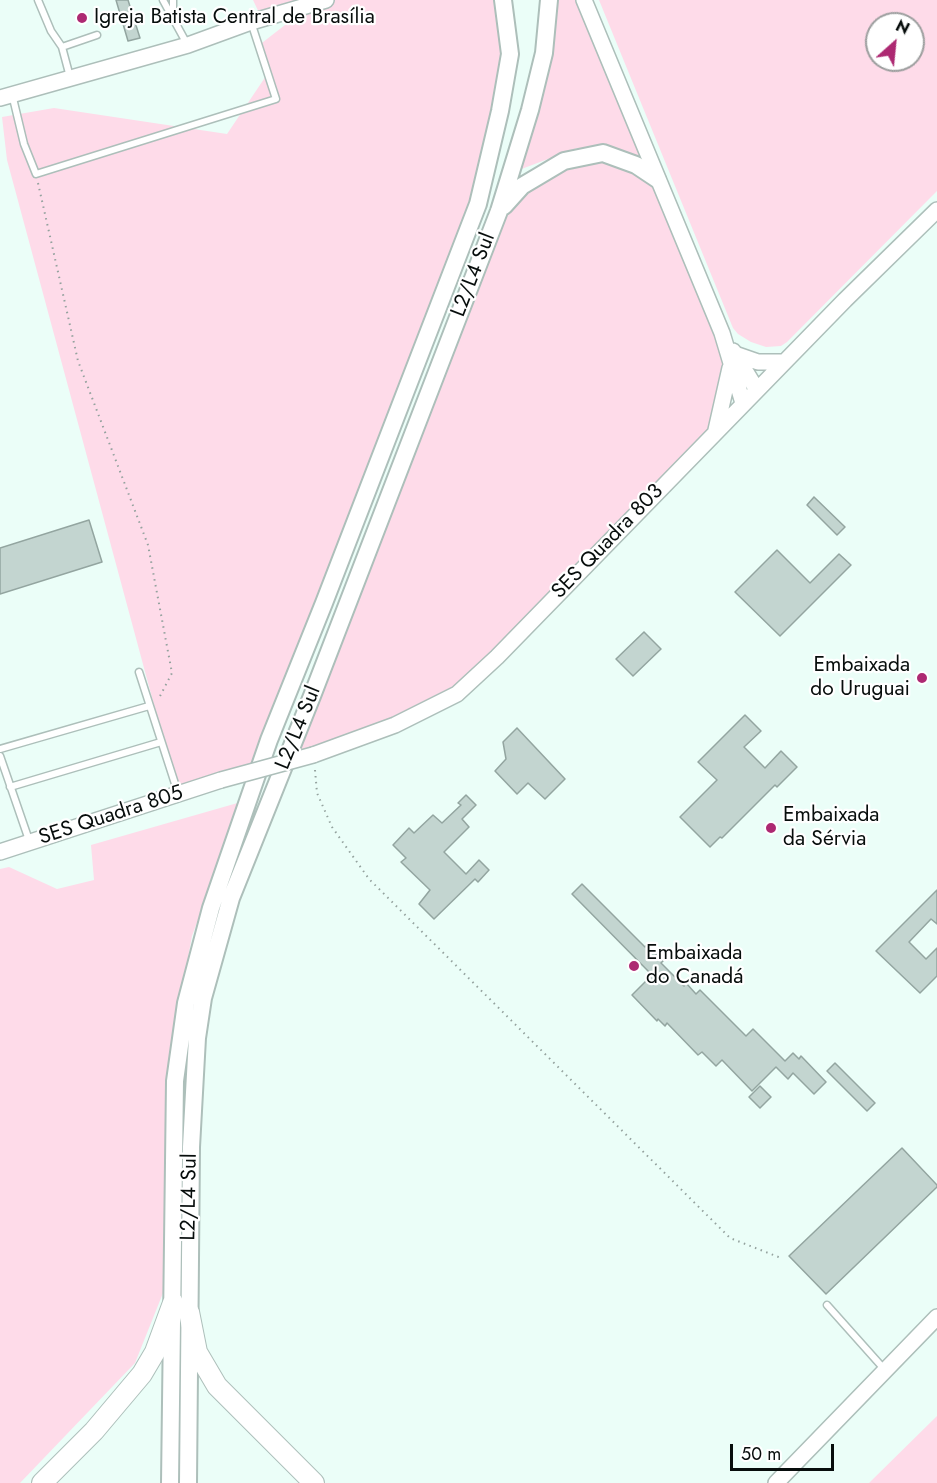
<!DOCTYPE html>
<meta charset="utf-8">
<style>
body{margin:0}
#map{position:relative;width:937px;height:1483px;overflow:hidden;background:#ebfef8;font-family:Jost,sans-serif}
canvas{display:block}
.north{position:absolute;left:865px;top:12px;width:60px;height:60px;box-sizing:border-box;background:#fff;border:2px solid #9c9e9e;border-radius:50%;rotate:27deg;font-size:16px;font-weight:700;line-height:24px;text-align:center;color:#070d0c}
.north::after{content:'';display:block;margin:auto;width:21px;height:27px;background:#ad2972;clip-path:polygon(50% 0,100% 100%,50% 72%,0 100%)}
.scale{position:absolute;left:730px;top:1444px;width:104px;height:27px;box-sizing:border-box;border:3px solid #070d0c;border-top:0;padding-left:8px;font-size:18px;line-height:21px;white-space:nowrap;color:#070d0c;-webkit-text-stroke:4px #fff;paint-order:stroke}
</style>
<div id="map">
<canvas width="937" height="1483"></canvas>
<div class="north">N</div>
<div class="scale">50 m</div>
</div>
<script>
const ctx = document.querySelector('canvas').getContext('2d');
ctx.lineJoin = 'round';
function paint(path, color) { ctx.fillStyle = color; ctx.fill(path, 'evenodd'); }
const poly = rows => new Path2D(rows.map(r => 'M' + r).join(''));
function strokePath(path, color, width, dash) { ctx.strokeStyle = color; ctx.lineWidth = width; ctx.lineCap = dash ? 'butt' : 'round'; ctx.setLineDash(dash || []); ctx.stroke(path); }
function drawText(font, color, halo, rows, align = 'center') {
  ctx.font = font + ' Jost,sans-serif'; ctx.lineWidth = 4.5; ctx.setLineDash([]); ctx.textBaseline = 'middle'; ctx.strokeStyle = halo; ctx.fillStyle = color; for (const [text, x, y, turn = 0] of rows) {
    ctx.save(); ctx.translate(x, y); ctx.rotate((+turn || 0) * Math.PI / 180); ctx.textAlign = isNaN(turn) ? turn : align; if (halo) ctx.strokeText(text, 0, 0); ctx.fillText(text, 0, 0); ctx.restore();
  }
}
const green = poly([
 [253,0,503,0,510,54,478,204,260,765,178,794,7,160,2,117,54,108,227,134,268,73,258,46,312,4,262,19],
 [549,0,584,0,731,363,715,433,457,694,313,755,290,750,499,211,522,186,602,153,577,148,511,173],
 [599,0,937,0,937,191,787,342,781,346,766,347,751,342,738,334,733,328],
 [877,24,913,24,913,60,877,60],
 [241,802,192,936,169,1061,163,1293,135,1363,20,1483,0,1483,0,869,9,867,57,889,94,880,91,845],
 [937,1416,937,1483,869,1483]
]);
const building = poly([
 [116,0,128,0,140,38,128,41,116,0],
 [814,497,845,527,837,535,807,505,814,497],
 [89,520,102,562,0,594,0,548,89,520],
 [777,550,810,583,839,554,851,565,780,636,735,592,777,550],
 [644,632,661,649,633,676,616,659,644,632],
 [745,715,761,731,744,747,765,768,781,751,797,767,777,787,775,785,722,838,720,837,710,847,680,817,717,780,698,762,745,715],
 [517,728,565,779,545,799,528,783,517,794,495,771,506,759,503,742,517,728],
 [466,795,476,805,462,819,469,827,444,852,466,874,479,860,489,870,478,882,475,879,434,919,419,904,430,890,401,862,406,858,393,845,409,828,414,833,433,815,442,823,461,805,458,803,466,795],
 [582,884,645,947,647,945,663,961,661,963,684,986,686,983,696,994,700,990,746,1036,753,1029,785,1061,793,1053,799,1059,801,1056,826,1082,814,1094,793,1073,788,1079,776,1067,752,1091,722,1060,716,1066,702,1052,698,1055,667,1023,665,1026,658,1019,657,1021,632,995,652,975,572,894,582,884],
 [937,890,937,924,931,919,909,942,926,959,937,948,937,976,920,993,876,951,937,890],
 [835,1063,875,1103,867,1111,827,1071,835,1063],
 [760,1086,771,1097,760,1108,749,1097,760,1086],
 [902,1148,937,1185,937,1187,826,1294,789,1256,902,1148]
]);
const path = poly([
 [38,183,78,361,148,545,172,673,158,700],
 [315,770,317,793,332,827,369,879,730,1238,781,1258]
]);
const service = poly([
 [38,0,51,31,62,47,70,77],
 [163,0,187,44],
 [173,0,173,17],
 [62,47,97,35],
 [12,94,24,144,36,174,276,99,251,22],
 [139,672,178,793],
 [0,749,149,706],
 [0,756,30,843],
 [10,787,161,742],
 [827,1305,885,1370]
]);
const tertiary = poly([
 [584,0,722,333,743,403],
 [0,98,188,45,251,22,326,0],
 [733,351,757,390],
 [735,354,758,362,784,362],
 [716,430,730,368],
 [313,755,395,725,457,694,497,657,845,300,937,210],
 [0,852,221,780],
 [776,1483,937,1317]
]);
const secondary = poly([
 [504,206,522,186,564,161,603,153,636,165,657,179],
 [170,1483,175,1081,186,1003,211,908,269,740,324,603,478,204,500,111,510,54,503,0],
 [188,1483,191,1147,197,1038,203,998,231,898,312,696,499,211,530,110,544,53,549,0]
]);
const trunk = poly([
 [189,1312,197,1352,217,1386,314,1483],
 [42,1483,94,1431,142,1374,155,1352,173,1303]
]);
const tertiaryBridge = poly([
 [221,780,313,755]
]);
const markers = [
 [82,18,6,"#ad2972"],
 [922,678,6,"#ad2972"],
 [771,828,6,"#ad2972"],
 [634,966,6,"#ad2972"]
];
const poiNames = [
 ["Igreja Batista Central de Brasília",94,18],
 ["Embaixada",910,666,"right"],
 ["do Uruguai",910,690,"right"],
 ["Embaixada",783,816],
 ["da Sérvia",783,840],
 ["Embaixada",646,954],
 ["do Canadá",646,978]
];
const streetNames = [
 ["L2/L4 Sul",474,275,-69],
 ["SES Quadra 803",608,542,-46],
 ["L2/L4 Sul",299,728,-68],
 ["SES Quadra 805",111,816,-18],
 ["L2/L4 Sul",190,1197,-89]
];
paint(green, '#fedbe9');
paint(building, '#c3d5d0');
strokePath(building, '#93a5a0', 1.5);
strokePath(service, '#adbfba', 9);
strokePath(tertiary, '#adbfba', 18);
strokePath(secondary, '#adbfba', 20);
strokePath(trunk, '#adbfba', 22);
strokePath(path, '#94a29e', 2, [1.5, 4.5]);
strokePath(service, '#fff', 6);
strokePath(tertiary, '#fff', 15);
strokePath(secondary, '#fff', 16);
strokePath(trunk, '#fff', 20);
strokePath(tertiaryBridge, '#adbfba', 18, []);
strokePath(tertiaryBridge, '#fff', 15);
for (const [x, y, r, color] of markers) { const dot = new Path2D(); dot.arc(x, y, r, 0, 2 * Math.PI); ctx.fillStyle = color; ctx.fill(dot); strokePath(dot, '#fff', 2); }
drawText('21px', '#070d0c', '#fff', poiNames, 'left');
drawText('21px', '#070d0c', '#fff', streetNames);
</script>
